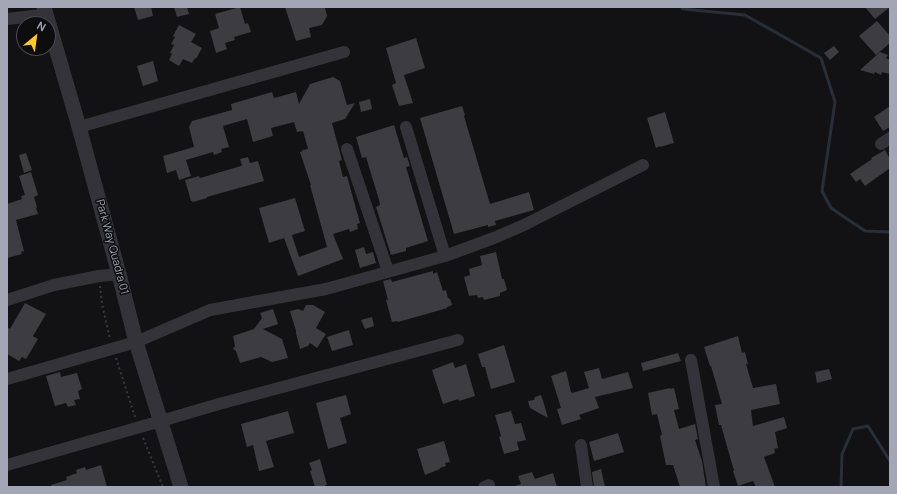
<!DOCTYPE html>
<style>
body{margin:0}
#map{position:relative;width:897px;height:494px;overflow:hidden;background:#121214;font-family:Manrope,sans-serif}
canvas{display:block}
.frame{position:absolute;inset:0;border:8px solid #a2a6b5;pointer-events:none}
.north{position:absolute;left:16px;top:16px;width:40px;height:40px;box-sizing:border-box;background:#0d0d0f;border:1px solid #494a51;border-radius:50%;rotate:29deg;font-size:11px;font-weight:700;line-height:16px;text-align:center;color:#a2a6b5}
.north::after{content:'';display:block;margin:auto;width:14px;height:18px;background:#fdc821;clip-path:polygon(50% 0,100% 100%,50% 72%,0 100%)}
</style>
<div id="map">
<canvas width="897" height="494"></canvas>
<div class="frame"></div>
<div class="north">N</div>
</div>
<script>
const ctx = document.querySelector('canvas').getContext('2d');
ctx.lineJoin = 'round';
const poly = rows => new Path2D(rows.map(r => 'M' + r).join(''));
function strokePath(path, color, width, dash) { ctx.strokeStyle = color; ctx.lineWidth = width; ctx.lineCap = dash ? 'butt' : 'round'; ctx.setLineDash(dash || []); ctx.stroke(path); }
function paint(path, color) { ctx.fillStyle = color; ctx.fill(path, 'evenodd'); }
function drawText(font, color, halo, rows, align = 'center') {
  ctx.font = font + ' Manrope,sans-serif'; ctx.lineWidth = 3; ctx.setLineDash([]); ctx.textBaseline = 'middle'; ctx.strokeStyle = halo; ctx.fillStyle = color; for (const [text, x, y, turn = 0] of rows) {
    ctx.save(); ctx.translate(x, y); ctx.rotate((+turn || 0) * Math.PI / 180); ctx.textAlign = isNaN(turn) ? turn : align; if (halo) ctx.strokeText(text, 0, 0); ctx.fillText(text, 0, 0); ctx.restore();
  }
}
const stream = poly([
 [681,7,683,9,745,15,821,58,835,102,822,191,831,208,865,231,890,232],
 [841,487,842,454,853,429,868,426,890,461]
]);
const building = poly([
 [134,7,151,7,153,16,138,20],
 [174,7,187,7,189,14,177,17],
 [240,7,245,24,248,23,251,32,234,37,235,40,225,43,227,49,216,53,210,31,219,28,215,14],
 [285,7,325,7,327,16,322,25,309,28,311,37,296,41],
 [865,7,890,7,875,19],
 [877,21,890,36,890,43,876,55,859,36],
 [179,25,196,34,191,42,202,48,196,59,195,58,192,63,183,59,179,66,169,60,172,54,170,53,174,45,171,44,175,37,173,36],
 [416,38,425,68,404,75,413,103,399,106,392,85,396,83,386,48],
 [834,46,839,52,830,60,824,53],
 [880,52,888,55,886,58,890,60,890,74,882,72,881,75,875,72,874,74,860,70],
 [153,61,158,81,143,86,137,66],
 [333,77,340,81,347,105,355,103,345,119,332,123,342,160,339,161,343,177,347,176,360,223,357,224,358,229,350,232,349,229,333,234,343,259,298,276,284,238,269,243,259,208,295,198,305,231,292,235,299,257,327,247,310,185,311,185,300,152,303,151,302,150,308,149,303,131,297,132,294,122,271,128,273,136,253,142,247,119,223,126,229,147,221,149,222,152,214,155,213,152,186,160,191,176,179,180,176,170,167,173,163,156,194,147,189,127,192,121,232,110,231,104,272,92,274,98,296,92,299,104,310,84],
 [370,99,372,109,361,112,359,102],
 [462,106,465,115,464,116,490,204,529,192,534,210,495,221,496,225,488,227,488,225,454,234,420,118],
 [890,106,890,127,883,131,874,117],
 [665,112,674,143,660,147,660,146,656,148,647,118],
 [394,125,404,158,407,157,410,166,406,167,428,241,406,248,406,251,391,255,376,207,380,205,379,200,366,157,362,158,356,137],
 [885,150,890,159,890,168,865,186,860,179,856,182,850,174,872,159,871,158],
 [26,153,32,170,24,173,19,155],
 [248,157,250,163,258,161,264,181,207,197,207,198,193,202,192,201,191,201,185,180,199,176,200,178,241,166,242,165,240,159],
 [31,172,38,195,34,197,37,207,36,208,38,214,16,220,24,251,21,252,22,254,7,258,7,204,22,199,21,196,25,195,19,176],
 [364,247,366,254,373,252,376,263,360,268,355,250],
 [496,252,502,279,504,279,507,290,500,293,500,296,484,300,483,297,478,298,477,295,469,296,464,277,470,275,469,269,482,265,480,256],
 [433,271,433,274,437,272,443,291,446,290,448,298,450,299,452,305,447,307,447,308,437,311,398,322,397,321,392,322,386,300,388,300,383,281,391,279,392,282],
 [25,303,46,314,33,336,38,339,26,359,22,357,19,361,7,354,7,327,10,329],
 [306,305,313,305,325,312,316,328,326,334,317,348,310,343,308,346,300,349,296,333,296,331,290,311,298,309,303,311],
 [273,309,278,324,263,329,282,339,288,358,272,362,261,357,240,363,236,351,233,349,235,346,233,336,254,329,262,318,260,313],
 [372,317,374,326,365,329,361,320],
 [349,330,353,345,332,351,327,337],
 [738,336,742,353,745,352,748,364,746,364,753,388,776,384,780,404,751,410,753,426,784,417,787,428,775,432,778,448,774,449,775,453,764,457,775,487,756,487,753,481,738,486,733,471,734,471,721,425,719,425,715,405,722,404,711,366,710,366,704,347],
 [504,345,515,382,491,389,485,367,482,367,478,354],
 [678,353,681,361,643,371,641,363],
 [453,362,455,368,466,364,475,396,459,401,458,399,443,404,432,370],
 [599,368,602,379,628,372,633,388,595,397,599,408,579,415,581,419,562,425,557,409,561,408,551,376,566,371,571,392,572,393,589,388,584,372],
 [829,369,832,379,817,383,815,372],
 [60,372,61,377,77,373,82,389,78,391,80,399,74,400,76,405,68,407,66,403,55,406,46,376],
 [670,388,670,389,674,388,679,409,674,410,679,429,695,424,698,439,695,440,702,461,706,487,680,487,673,465,666,465,660,436,662,435,657,414,652,415,648,393],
 [346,395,351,414,340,418,347,443,328,449,316,403],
 [541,395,544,404,548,418,530,408,528,401,534,400,535,397],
 [288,411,294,433,266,441,274,467,259,471,253,445,247,447,241,424],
 [511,411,515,424,521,423,526,440,517,442,519,450,504,454,499,437,501,436,495,415],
 [618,433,624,452,594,461,589,442],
 [444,441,450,462,445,463,446,466,440,468,440,469,425,475,417,449],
 [320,459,327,485,325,485,326,487,315,487,310,471,312,470,309,463],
 [101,465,107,487,52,487,51,485,67,480,66,477,77,473,76,470,85,467,86,470],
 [601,469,605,487,594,487,592,472],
 [532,472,535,479,553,473,557,487,515,487,515,486,521,484,518,476]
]);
const path = poly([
 [100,286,102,304,110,339],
 [116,358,135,417],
 [143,438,163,487]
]);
const minor = poly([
 [7,19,41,15,47,17],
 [79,127,344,52],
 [406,127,445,256],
 [881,144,890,138],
 [347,149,388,271],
 [7,300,54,285,99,276,119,274],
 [691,360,714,487],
 [7,379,136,342,210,310,326,289,445,256,494,238,524,225,643,165],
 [581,445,587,487],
 [7,465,161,421,219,404,458,340],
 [484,487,489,485]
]);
const tertiary = poly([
 [44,7,79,127,119,274,136,342,181,487]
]);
const streetNames = [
 ["Park Way Quadra 01",112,247,75]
];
strokePath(stream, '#282f38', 3);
paint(building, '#3c3c41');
strokePath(path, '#393a40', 2, [2, 3]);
strokePath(minor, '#333339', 12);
strokePath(tertiary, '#333339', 15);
drawText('11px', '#a2a6b5', '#0d0d0f', streetNames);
</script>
